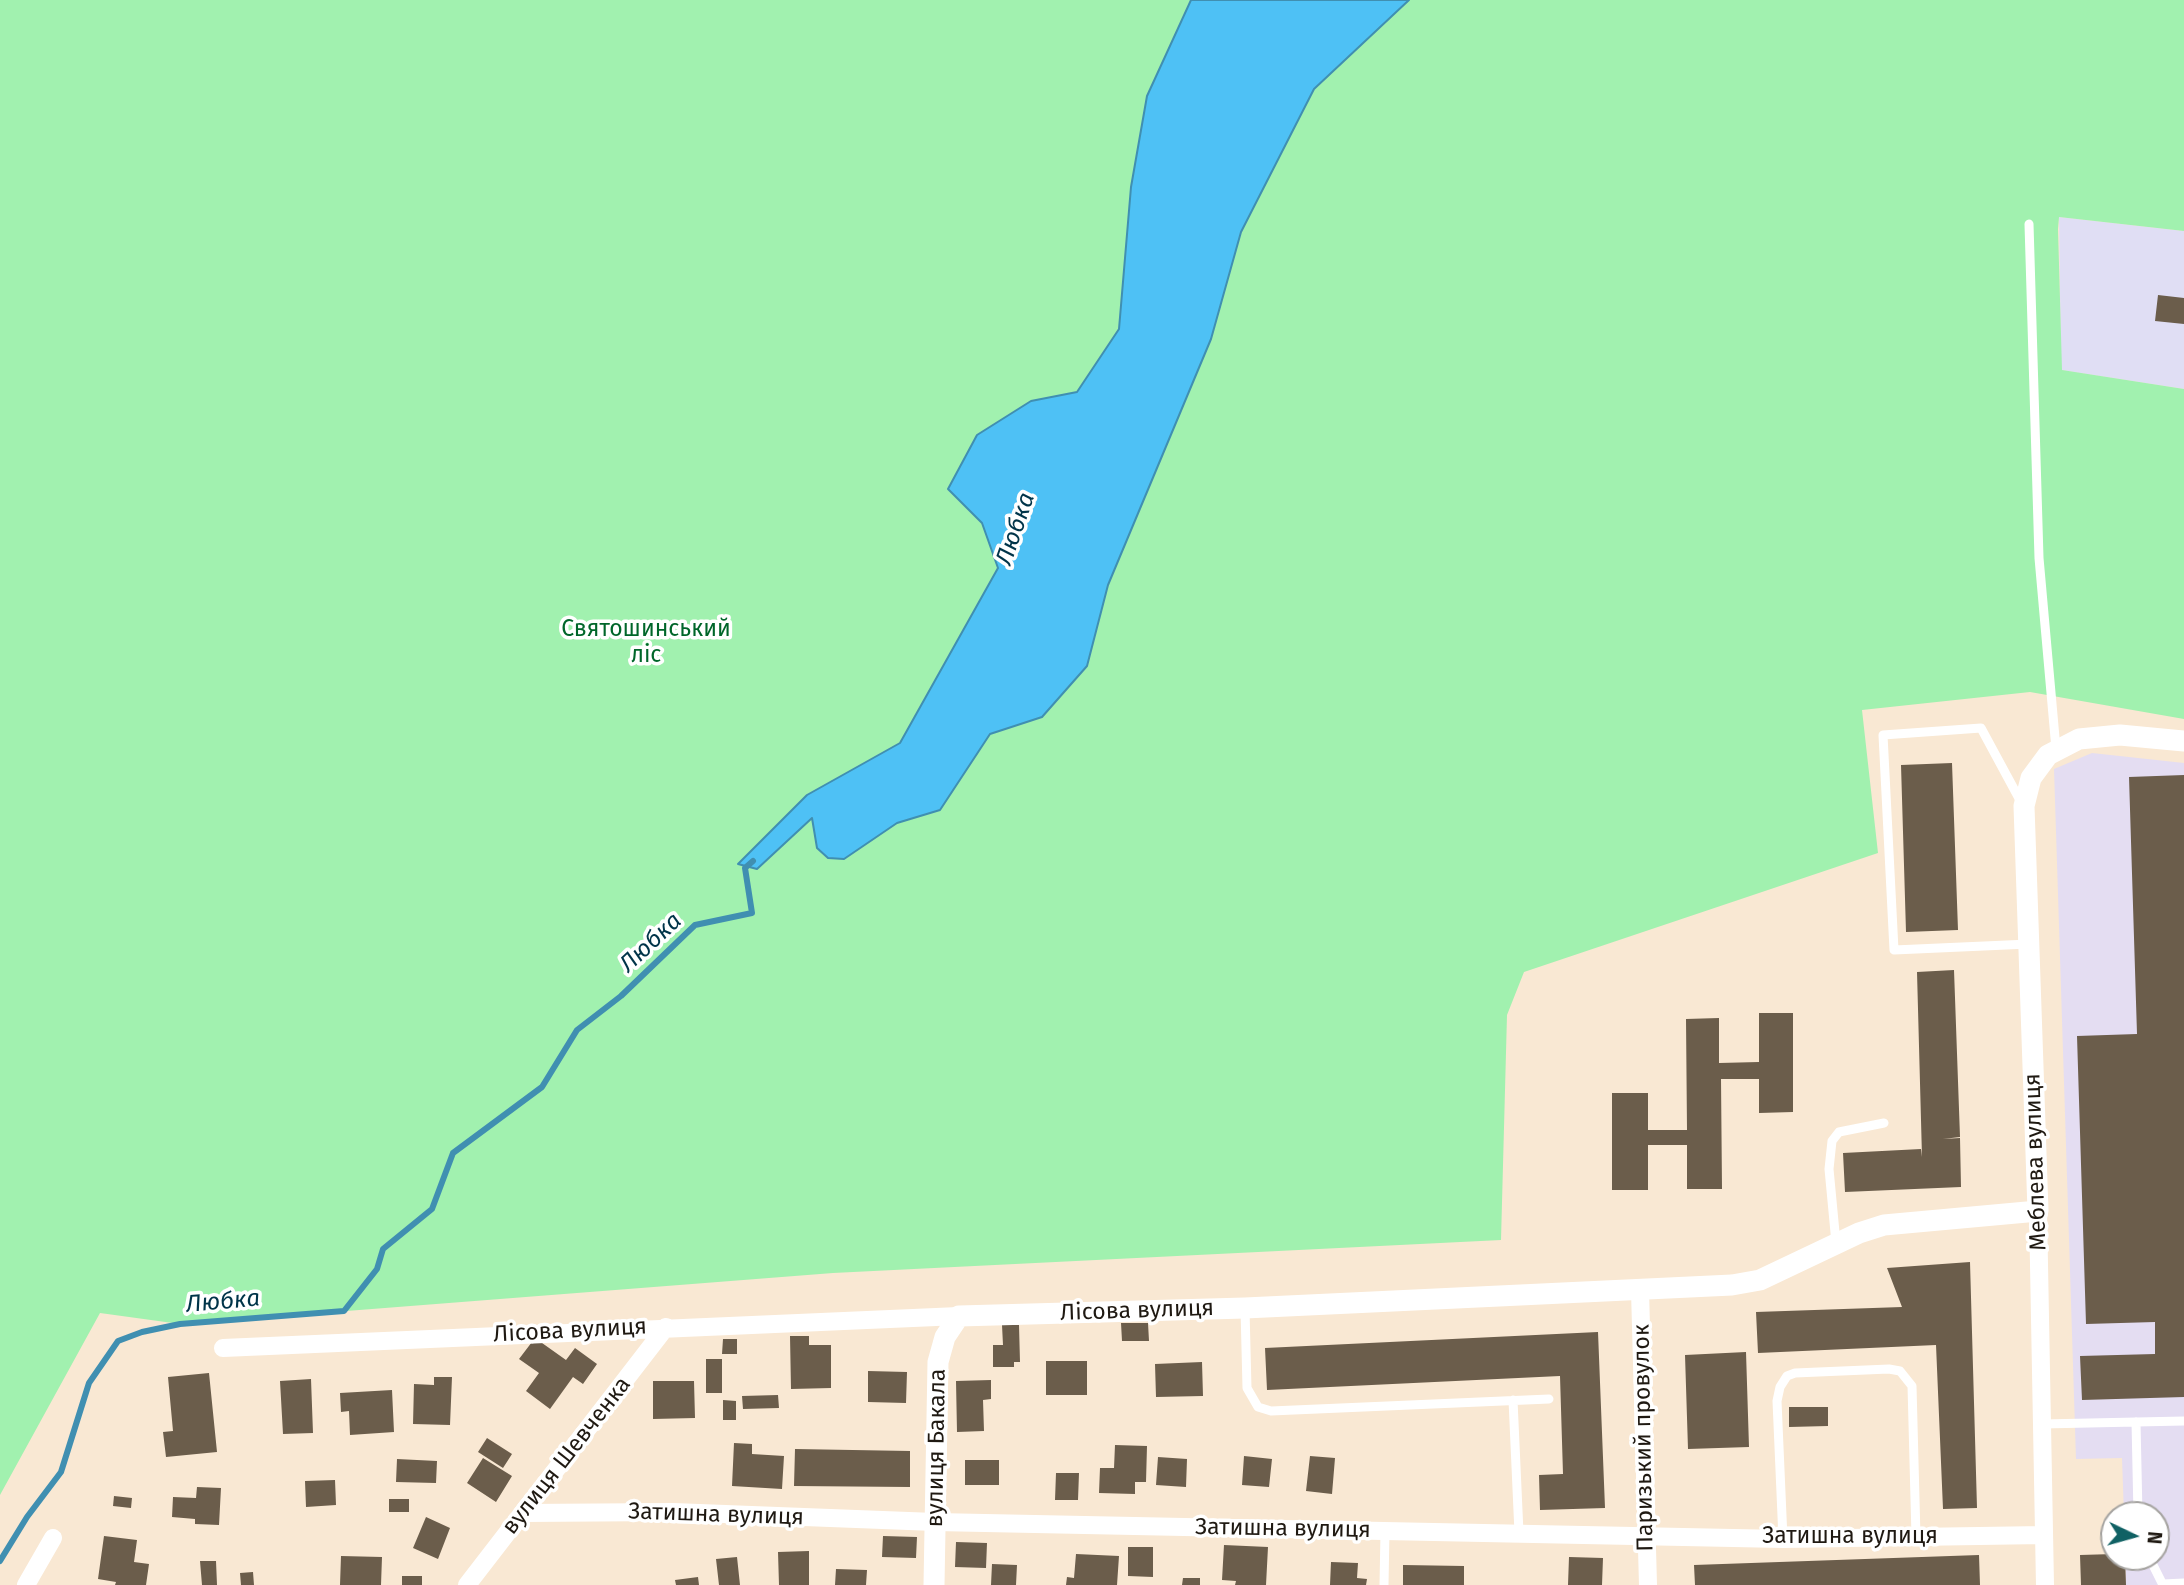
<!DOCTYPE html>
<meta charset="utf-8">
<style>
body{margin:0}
#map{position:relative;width:2184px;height:1585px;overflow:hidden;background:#f9e8d3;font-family:"Fira Sans",sans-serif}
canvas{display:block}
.north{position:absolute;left:2100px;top:1501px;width:70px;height:70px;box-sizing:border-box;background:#fff;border:2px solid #a5a3a0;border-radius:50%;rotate:95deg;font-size:19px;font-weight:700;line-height:28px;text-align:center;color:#1f1912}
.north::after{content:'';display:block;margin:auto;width:24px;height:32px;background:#106164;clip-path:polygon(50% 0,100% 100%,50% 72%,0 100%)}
</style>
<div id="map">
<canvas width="2184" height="1585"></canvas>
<div class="north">N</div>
</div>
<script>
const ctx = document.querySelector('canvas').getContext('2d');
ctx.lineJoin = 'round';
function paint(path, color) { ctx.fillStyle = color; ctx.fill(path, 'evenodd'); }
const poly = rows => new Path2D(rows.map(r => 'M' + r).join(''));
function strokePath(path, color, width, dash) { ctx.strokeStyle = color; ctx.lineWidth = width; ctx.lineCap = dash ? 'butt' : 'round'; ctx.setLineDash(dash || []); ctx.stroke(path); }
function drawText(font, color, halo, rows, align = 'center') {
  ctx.font = font + ' "Fira Sans",sans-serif'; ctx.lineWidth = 7; ctx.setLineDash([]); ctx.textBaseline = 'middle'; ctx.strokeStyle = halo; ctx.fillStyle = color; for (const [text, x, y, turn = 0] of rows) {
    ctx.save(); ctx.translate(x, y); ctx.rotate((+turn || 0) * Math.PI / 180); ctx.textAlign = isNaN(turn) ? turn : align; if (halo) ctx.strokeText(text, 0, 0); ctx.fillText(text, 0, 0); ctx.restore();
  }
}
const commercial = poly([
 [2059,217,2184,231,2184,389,2061,370]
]);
const industrial = poly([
 [2092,753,2184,763,2184,1585,2126,1585,2125,1557,2156,1557,2156,1515,2124,1515,2122,1458,2076,1459,2054,769]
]);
const green = poly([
 [0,0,2184,0,2184,231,2059,217,2058,229,2062,370,2184,389,2184,719,2030,692,1862,710,1878,853,1524,972,1507,1015,1501,1240,833,1273,180,1324,100,1313,0,1495]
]);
const water = poly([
 [1191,0,1409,0,1314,89,1241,232,1211,339,1108,585,1087,666,1042,717,990,734,940,810,897,823,844,859,828,858,817,848,812,818,757,869,738,864,807,795,900,743,998,568,982,523,948,489,977,435,1031,401,1077,392,1119,329,1131,187,1147,96,1191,0]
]);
const stream = poly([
 [0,1561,27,1517,61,1472,89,1383,118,1341,142,1332,180,1324,344,1311,377,1269,383,1249,432,1209,453,1153,542,1087,577,1030,621,996,695,925,752,913,745,868,753,861]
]);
const building = poly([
 [2158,295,2184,298,2184,324,2155,321],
 [1952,763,1958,930,1906,932,1901,765],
 [2184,775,2184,1397,2082,1400,2080,1356,2155,1354,2155,1322,2086,1324,2077,1036,2137,1034,2129,777],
 [1954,970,1960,1137,1943,1139,1960,1138,1961,1187,1845,1192,1843,1153,1921,1149,1922,1157,1917,972],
 [1759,1013,1793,1013,1793,1112,1759,1113,1759,1079,1721,1079,1722,1189,1687,1189,1687,1145,1648,1145,1648,1190,1612,1190,1612,1093,1648,1093,1648,1130,1687,1130,1686,1019,1719,1018,1719,1063,1759,1062],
 [1970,1262,1977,1508,1943,1509,1936,1345,1758,1353,1756,1312,1902,1307,1887,1268],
 [1121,1323,1148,1323,1149,1341,1122,1341],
 [1002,1325,1019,1325,1020,1362,1014,1362,1014,1367,993,1367,993,1345,1003,1345],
 [1598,1332,1605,1508,1540,1510,1539,1475,1563,1474,1560,1376,1267,1390,1265,1348],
 [790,1336,809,1336,809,1345,831,1345,831,1388,791,1389],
 [535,1338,566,1360,575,1348,597,1364,583,1384,573,1377,550,1409,526,1391,539,1373,519,1359],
 [723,1339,737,1339,737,1354,722,1354],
 [1746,1352,1749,1447,1688,1449,1685,1355],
 [706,1359,722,1359,722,1393,706,1393],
 [1046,1361,1087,1361,1087,1395,1046,1395],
 [1202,1362,1203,1396,1156,1397,1155,1364],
 [868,1371,907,1372,906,1403,868,1402],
 [209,1373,217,1452,166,1457,163,1432,173,1431,168,1377],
 [434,1377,452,1377,450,1425,413,1424,414,1384,434,1385],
 [311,1379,313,1433,283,1434,280,1381],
 [991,1380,991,1399,983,1400,984,1431,957,1432,956,1381],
 [653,1381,694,1381,695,1418,653,1419],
 [392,1390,394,1432,350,1435,349,1411,341,1412,340,1393],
 [778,1395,779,1408,743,1409,742,1396],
 [723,1400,736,1401,736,1420,723,1420],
 [1789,1407,1828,1407,1828,1426,1789,1427],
 [487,1438,512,1454,503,1468,478,1452],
 [734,1443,752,1444,752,1454,784,1456,782,1489,732,1486],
 [1115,1445,1147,1446,1146,1482,1135,1482,1135,1494,1099,1493,1100,1468,1114,1468],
 [795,1449,910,1451,910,1487,794,1486],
 [1244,1456,1272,1459,1269,1487,1242,1485],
 [1310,1456,1335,1458,1332,1494,1306,1491],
 [1158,1457,1187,1459,1186,1487,1156,1485],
 [483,1458,512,1476,496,1502,467,1483],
 [397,1459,437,1461,436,1483,396,1482],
 [965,1460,999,1460,999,1485,965,1485],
 [1056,1473,1079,1473,1078,1500,1055,1500],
 [335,1480,336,1505,306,1507,305,1481],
 [197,1487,221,1488,219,1525,195,1524,195,1519,172,1517,173,1497,196,1498],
 [114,1496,132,1498,131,1508,113,1506],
 [389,1499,409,1499,409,1512,389,1512],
 [426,1517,450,1528,438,1559,413,1548],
 [104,1536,137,1540,134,1562,149,1564,146,1585,115,1585,116,1582,98,1579],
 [883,1536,917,1537,916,1558,882,1557],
 [956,1542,987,1543,986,1568,955,1567],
 [1224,1545,1268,1547,1266,1585,1235,1585,1236,1581,1222,1580],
 [1128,1547,1153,1547,1153,1577,1128,1576],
 [809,1551,809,1585,779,1585,778,1552],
 [1076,1554,1119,1556,1117,1585,1066,1585,1067,1577,1074,1578],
 [2114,1554,2114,1557,2125,1557,2126,1585,2081,1585,2080,1555],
 [1979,1555,1980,1585,1695,1585,1694,1565],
 [341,1556,382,1557,381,1585,340,1585],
 [737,1557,740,1585,719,1585,716,1559],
 [1569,1557,1603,1558,1602,1585,1568,1585],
 [200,1561,216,1561,217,1585,202,1585],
 [1331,1562,1358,1563,1357,1578,1367,1579,1366,1585,1330,1585],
 [992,1564,1017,1565,1016,1585,991,1585],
 [1403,1565,1464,1566,1464,1585,1403,1585],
 [836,1569,867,1570,866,1585,835,1585],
 [253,1572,254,1585,241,1585,240,1573],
 [402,1576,422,1576,422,1585,402,1585],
 [698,1577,699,1585,676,1585,675,1580],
 [1183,1578,1200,1578,1200,1585,1182,1585]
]);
const service = poly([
 [2029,224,2039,558,2056,749],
 [2021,802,1981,728,1883,735,1894,950,2029,944],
 [1836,1243,1829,1169,1832,1141,1839,1132,1884,1123],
 [1245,1309,1247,1388,1258,1407,1271,1411,1549,1399],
 [1513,1400,1519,1533],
 [2136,1422,2138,1515],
 [2042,1424,2184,1421],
 [1783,1539,1777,1401,1780,1387,1787,1376,1795,1373,1889,1369,1900,1371,1912,1386,1916,1537],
 [2149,1557,2163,1585],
 [2163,1584,2184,1583],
 [1384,1585,1385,1531]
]);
const minor = poly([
 [2038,1211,2045,1585],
 [1640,1290,1648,1585],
 [223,1348,959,1316],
 [523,1513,673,1512,935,1522,1783,1539,2044,1535],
 [26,1585,53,1538],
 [467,1585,666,1327]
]);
const tertiary = poly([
 [934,1585,938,1362,945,1337,959,1316,1245,1308,1732,1285,1760,1280,1859,1233,1884,1225,2038,1211,2024,806,2031,778,2048,755,2079,739,2120,735,2184,741]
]);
const parkNames = [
 ["Святошинський",646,630],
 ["ліс",646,656]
];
const streetNames = [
 ["Меблева вулиця",2036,1162,-92],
 ["Лісова вулиця",1137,1311,-2],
 ["Лісова вулиця",570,1331,-3],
 ["Паризький провулок",1644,1438,-91],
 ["вулиця Бакала",937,1448,-89],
 ["вулиця Шевченка",567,1456,-52],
 ["Затишна вулиця",716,1515,2],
 ["Затишна вулиця",1283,1529,1],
 ["Затишна вулиця",1850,1537]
];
const waterNames = [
 ["Любка",1016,529,-71],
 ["Любка",651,943,-43],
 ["Любка",223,1302,-5]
];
paint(commercial, '#e0def4');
paint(industrial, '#e4ddf2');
paint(green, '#a1f1af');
paint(water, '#4ec1f5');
strokePath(water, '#408fb1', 2);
strokePath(stream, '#408fb1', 6);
paint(building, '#6b5d4b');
strokePath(service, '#fff', 9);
strokePath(minor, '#fff', 18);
strokePath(tertiary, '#fff', 21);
drawText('23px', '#00662a', '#fff', parkNames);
drawText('23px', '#1f1912', '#fff', streetNames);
drawText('italic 24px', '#003449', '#fff', waterNames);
</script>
